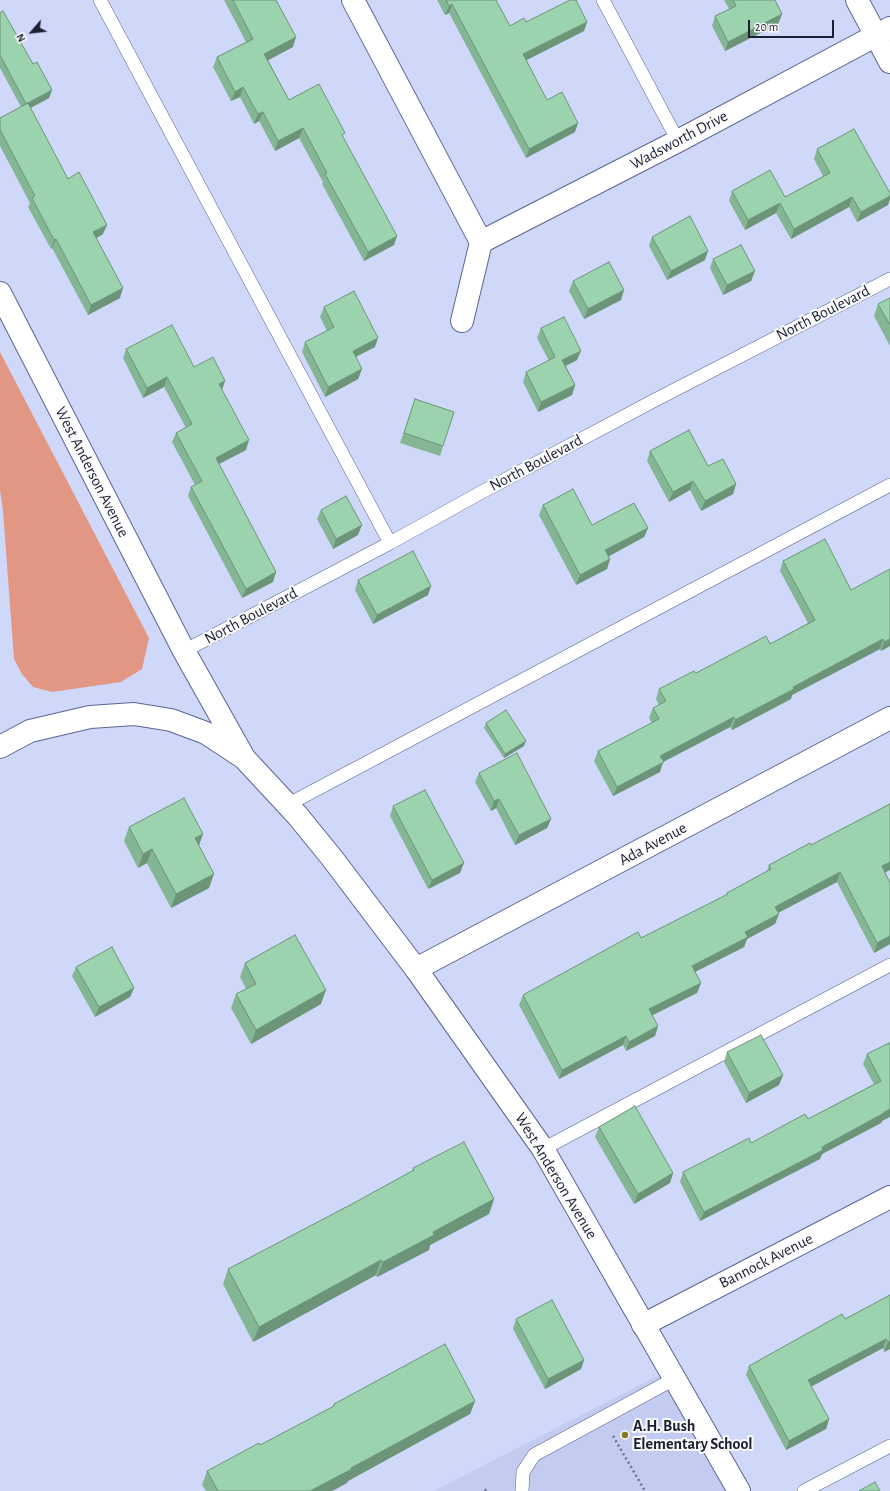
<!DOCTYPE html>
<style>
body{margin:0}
#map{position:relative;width:890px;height:1491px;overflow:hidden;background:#d0d8fa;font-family:"Alegreya Sans",sans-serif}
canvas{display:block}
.north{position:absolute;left:12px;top:12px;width:40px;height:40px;-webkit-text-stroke:3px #fafafa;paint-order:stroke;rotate:242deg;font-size:11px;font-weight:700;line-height:16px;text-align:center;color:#1c1f34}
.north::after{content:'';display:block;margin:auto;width:14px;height:18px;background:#1c1f34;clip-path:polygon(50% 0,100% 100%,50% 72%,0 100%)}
.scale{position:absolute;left:748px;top:20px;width:86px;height:18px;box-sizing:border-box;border:2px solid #1c1f34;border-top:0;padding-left:5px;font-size:12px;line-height:14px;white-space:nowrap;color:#1c1f34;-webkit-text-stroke:3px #fafafa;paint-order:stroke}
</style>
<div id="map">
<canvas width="890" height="1491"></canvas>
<div class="north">N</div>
<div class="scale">20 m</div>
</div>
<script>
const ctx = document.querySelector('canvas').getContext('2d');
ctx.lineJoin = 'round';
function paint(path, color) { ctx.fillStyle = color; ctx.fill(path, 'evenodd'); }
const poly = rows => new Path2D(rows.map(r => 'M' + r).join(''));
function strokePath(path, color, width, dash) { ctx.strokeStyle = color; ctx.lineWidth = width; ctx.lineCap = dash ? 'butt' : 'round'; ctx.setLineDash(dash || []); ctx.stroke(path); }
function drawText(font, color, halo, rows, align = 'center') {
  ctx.font = font + ' "Alegreya Sans",sans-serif'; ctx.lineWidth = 4; ctx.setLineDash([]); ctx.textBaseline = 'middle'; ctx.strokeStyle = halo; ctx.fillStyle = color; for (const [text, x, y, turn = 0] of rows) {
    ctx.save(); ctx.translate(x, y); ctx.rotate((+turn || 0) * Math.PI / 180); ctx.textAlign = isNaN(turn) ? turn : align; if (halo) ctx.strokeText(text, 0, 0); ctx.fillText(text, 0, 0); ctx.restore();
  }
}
const built = poly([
 [669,1370,739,1491,434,1491]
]);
const green = poly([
 [0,352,149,638,142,669,121,682,52,692,33,687,22,674,14,659,3,511,0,490]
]);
const path = poly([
 [613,1436,645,1491],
 [485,1489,486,1491]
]);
const service = poly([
 [100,0,390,543],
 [603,0,678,141],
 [184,651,390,543,480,493,657,399,890,279],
 [287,805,890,485],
 [543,1149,890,965],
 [522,1491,523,1472,534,1455,674,1379],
 [804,1491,890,1446]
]);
const minor = poly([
 [353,0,481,242,462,321],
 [857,0,890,62],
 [481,242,678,141,890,28],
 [416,969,890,718],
 [643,1325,890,1197]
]);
const tertiary = poly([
 [0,293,184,651,243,756],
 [0,747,30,731,90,717,134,714,171,720,206,733,244,758,297,815,332,858,416,969,543,1149,739,1491]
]);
const wall = poly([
 [224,0,276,0,293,47,268,60,289,100,343,138,394,245,364,261,322,184,323,182,299,138,275,151,259,121,254,124,240,97,231,101,213,67,217,57,246,42],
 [437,0,496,0,510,26,526,22,587,22,584,31,526,60,547,100,575,132,526,158,449,13,445,15],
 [724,0,775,0,782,14,778,24,725,51,712,26,715,16,729,9],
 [0,13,33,64,52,90,49,98,30,108,68,179,103,234,96,238,120,298,88,315,52,248,51,249,28,207,30,203,0,146,0,118,21,107,0,68],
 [817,149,888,205,857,222,849,207,791,239,776,213,745,230,729,201,732,191,785,197,823,176,814,159],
 [652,237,705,260,667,280,649,246],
 [713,259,755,271,751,281,723,295,710,268],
 [573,281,621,300,584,319,569,291],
 [890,298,890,346,874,316,878,304],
 [324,307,375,347,356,357,362,369,358,379,325,397,302,352,305,342,327,331,320,317],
 [541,328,577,360,566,366,575,385,572,395,538,412,523,382,526,372,549,361,537,338],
 [126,349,194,367,222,390,246,450,219,464,273,582,242,598,188,496,191,487,195,485,172,442,176,433,186,428,164,387,143,398,123,358],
 [415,399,443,446,440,456,400,443],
 [650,451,708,466,736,484,733,494,701,511,690,490,669,502,647,461],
 [543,505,592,525,648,528,644,537,609,556,610,559,607,569,576,585,539,515],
 [321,510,358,535,333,549,317,519],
 [783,561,851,590,890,646,881,651,880,649,792,695,791,699,732,730,730,727,663,762,660,772,613,796,594,761,598,751,652,723,649,718,653,708,659,705,656,699,659,689,696,673,770,644,808,623,780,571],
 [358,580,428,595,373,624,355,590],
 [486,723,524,746,504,758,484,728],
 [479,773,551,819,547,828,515,845,496,808,491,811,475,782],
 [890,804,890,870,885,872,890,944,874,953,837,882,778,913,775,924,747,939,744,947,695,972,701,983,697,993,652,1015,658,1026,655,1036,626,1051,623,1045,559,1079,519,1005,523,995,641,938,726,895,727,893,767,871,769,865,811,845],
 [393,806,460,873,428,889,390,816],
 [129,827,203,834,199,845,209,888,171,908,147,863,138,868,124,841],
 [245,963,321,1004,251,1044,231,1008,236,994,246,989,240,977],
 [76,967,134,988,130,997,95,1017,72,976],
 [889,1043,882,1121,881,1123,822,1154,820,1159,700,1221,680,1182,683,1172,751,1143,808,1119,874,1084,863,1064,867,1054],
 [727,1052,783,1075,779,1085,746,1103,724,1062],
 [599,1127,673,1173,670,1183,634,1204,595,1137],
 [413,1168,494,1199,489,1214,430,1245,429,1250,377,1277,376,1275,253,1342,223,1284,228,1269,352,1204,412,1171],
 [890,1295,890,1349,884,1352,883,1348,811,1386,829,1419,826,1429,786,1450,746,1375,749,1366,845,1319],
 [516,1319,584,1360,581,1369,545,1389,513,1329],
 [475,1401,470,1414,348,1481,347,1483,332,1491,206,1491,202,1485,207,1471,260,1445,333,1407,334,1404]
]);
const shadedWall = poly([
 [452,4,449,13,445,15,449,6],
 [782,14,778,24,725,51,728,42],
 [587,22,584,31,519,64,523,54],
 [296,37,293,47,261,64,264,54],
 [243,87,240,97,231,101,235,92],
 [52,90,49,98,23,112,26,104],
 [263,112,259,121,254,124,258,114],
 [578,123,575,132,526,158,529,149],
 [303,128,299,138,275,151,278,141],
 [890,196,890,199,888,205,857,222,861,212],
 [852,197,849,207,791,239,794,229],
 [780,203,776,213,745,230,748,220],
 [107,225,103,234,90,242,93,232],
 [397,236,394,245,364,261,368,252],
 [56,239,52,248,51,249,54,240],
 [708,251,705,260,667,280,671,271],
 [755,271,751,281,723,295,727,285],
 [123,288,120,298,88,315,91,305],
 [624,290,621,300,584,319,588,309],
 [378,338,375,347,349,360,353,351],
 [581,351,577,360,559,369,562,360],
 [362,369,358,379,325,397,328,387],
 [167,377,164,387,143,398,147,388],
 [225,381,222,390,219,384],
 [575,385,572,395,538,412,541,402],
 [249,440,246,450,213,467,216,458],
 [693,481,690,490,669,502,673,492],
 [736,484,733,494,701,511,705,501],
 [362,525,358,535,333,549,336,539],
 [648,528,644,537,602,560,605,550],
 [610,559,607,569,576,585,580,575],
 [276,572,273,582,242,598,246,589],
 [431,586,428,595,373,624,377,615],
 [883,639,880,649,792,695,791,699,732,730,735,720,793,687],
 [890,639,890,646,881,651,884,642],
 [734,717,730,727,663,762,660,772,613,796,617,787,660,756],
 [526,741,524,746,504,758,505,754],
 [499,799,496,808,491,811,494,801],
 [551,819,547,828,515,845,519,835],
 [203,834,198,848,195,838],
 [152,849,147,863,138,868,143,854],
 [890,862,890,870,878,876,882,866],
 [464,863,460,873,428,889,432,880],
 [840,872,837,882,772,916,775,907],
 [214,874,209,888,171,908,176,894],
 [779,914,775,924,747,939,744,947,689,975,692,966,745,932],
 [890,936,890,944,874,953,877,943],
 [701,983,697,993,645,1019,649,1009],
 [134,988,130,997,95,1017,99,1007],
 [326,990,321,1004,251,1044,256,1030],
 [658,1026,655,1036,626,1051,629,1042],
 [626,1036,623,1045,559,1079,562,1070],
 [783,1075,779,1085,746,1103,749,1093],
 [890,1109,890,1117,882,1121,881,1123,822,1154,820,1159,700,1221,704,1212],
 [673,1173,670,1183,634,1204,638,1194],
 [494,1199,489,1214,430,1245,429,1250,377,1277,383,1262,433,1232],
 [381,1260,376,1275,253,1342,259,1327],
 [886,1339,883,1348,805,1390,808,1380],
 [890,1341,890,1349,884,1352,888,1342],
 [584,1360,581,1369,545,1389,548,1379],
 [475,1401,470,1414,348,1481,347,1483,332,1491,310,1491,351,1468],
 [829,1419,826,1429,786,1450,789,1441]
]);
const building = poly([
 [233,0,276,0,296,37,264,54,289,100,319,84,345,133,342,135,397,236,368,252,325,174,327,173,303,128,278,141,263,112,258,114,243,87,235,92,217,57,253,39,233,0],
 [446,0,496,0,510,26,524,18,526,22,570,0,576,0,587,22,523,54,547,100,562,92,578,123,529,149,452,4,449,6,446,0],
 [733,0,775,0,782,14,728,42,715,16,736,6,733,0],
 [3,11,33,64,37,62,52,90,26,104,0,55,0,13,3,11],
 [28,103,68,179,79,172,107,225,93,232,123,288,91,305,56,239,54,240,32,198,35,196,0,130,0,118,28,103],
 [854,129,890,193,890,196,861,212,852,197,794,229,780,203,748,220,732,191,770,170,785,197,830,173,817,149,854,129],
 [690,216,708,251,671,271,652,237,690,216],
 [741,245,755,271,727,285,713,259,741,245],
 [609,262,624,290,588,309,573,281,609,262],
 [354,291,378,338,353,351,362,369,328,387,305,342,334,327,324,307,354,291],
 [890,298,890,325,878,304,890,298],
 [564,317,581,351,562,360,575,385,541,402,526,372,555,357,541,328,564,317],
 [172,325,194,367,213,357,225,381,219,384,249,440,216,458,276,572,246,589,191,487,202,481,176,433,192,424,167,377,147,388,126,349,172,325],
 [415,399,454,412,443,446,404,433,415,399],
 [689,430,708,466,723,459,736,484,705,501,693,481,673,492,650,451,689,430],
 [573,489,592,525,634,503,648,528,605,550,610,559,580,575,543,505,573,489],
 [346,496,362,525,336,539,321,510,346,496],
 [825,539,851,590,890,569,890,639,884,642,883,639,793,687,794,689,735,720,734,717,660,756,664,762,617,787,598,751,659,719,653,708,666,701,659,689,694,671,696,673,766,636,770,644,815,620,783,561,825,539],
 [413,551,431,586,377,615,358,580,413,551],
 [506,710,526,741,505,754,486,723,506,710],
 [517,753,551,819,519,835,499,799,494,801,479,773,517,753],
 [425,790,464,863,432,880,393,806,425,790],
 [184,798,203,834,195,838,214,874,176,894,152,849,143,854,129,827,184,798],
 [890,804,890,862,882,866,890,883,890,936,877,943,840,872,775,907,779,914,745,932,748,937,692,966,701,983,649,1009,658,1026,629,1042,626,1036,562,1070,523,995,638,932,641,938,728,894,727,893,771,869,769,865,810,843,811,845,890,804],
 [295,935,326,990,256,1030,236,994,256,984,245,963,295,935],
 [112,947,134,988,99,1007,76,967,112,947],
 [761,1035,783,1075,749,1093,727,1052,761,1035],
 [889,1043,890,1046,890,1109,884,1112,884,1113,822,1147,823,1150,704,1212,683,1172,749,1138,751,1143,805,1114,808,1119,881,1081,867,1054,889,1043],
 [635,1106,673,1173,638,1194,599,1127,635,1106],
 [464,1142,494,1199,433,1232,434,1235,383,1262,381,1260,259,1327,228,1269,352,1204,414,1170,413,1168,464,1142],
 [890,1295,890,1341,888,1342,886,1339,808,1380,829,1419,789,1441,749,1366,842,1314,845,1319,890,1295],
 [552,1300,584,1360,548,1379,516,1319,552,1300],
 [445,1344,475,1401,351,1468,352,1469,310,1491,218,1491,207,1471,259,1443,260,1445,334,1406,334,1404,445,1344],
 [875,1482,880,1491,859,1491,875,1482]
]);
const markers = [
 [625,1435,4,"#8b761a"]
];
const streetNames = [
 ["Wadsworth Drive",679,140,-28],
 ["North Boulevard",823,313,-27],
 ["North Boulevard",536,463,-28],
 ["West Anderson Avenue",92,472,63],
 ["North Boulevard",251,616,-28],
 ["Ada Avenue",653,844,-28],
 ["West Anderson Avenue",556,1176,59],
 ["Bannock Avenue",766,1261,-27]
];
const poiNames = [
 ["A.H. Bush",633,1426],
 ["Elementary School",633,1444]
];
paint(built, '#c4cbf1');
paint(green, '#e19784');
strokePath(service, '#5b6496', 14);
strokePath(minor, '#5b6496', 24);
strokePath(tertiary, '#5b6496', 24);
strokePath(path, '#6d728d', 2.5, [2, 3]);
strokePath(service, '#fff', 13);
strokePath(minor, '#fff', 22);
strokePath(tertiary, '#fff', 22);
paint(wall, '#84b595');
paint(shadedWall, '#6c9479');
paint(building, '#9ad3ad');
strokePath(building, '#6c9479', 1);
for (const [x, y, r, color] of markers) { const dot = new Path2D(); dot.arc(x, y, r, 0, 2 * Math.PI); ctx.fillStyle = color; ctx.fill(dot); strokePath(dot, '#fafafa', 1.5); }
drawText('16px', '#1c1f34', '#fafafa', streetNames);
drawText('bold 16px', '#1c1f34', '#fafafa', poiNames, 'left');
</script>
